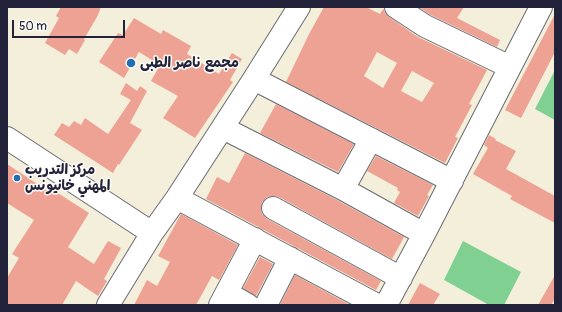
<!DOCTYPE html>
<meta charset="utf-8">
<style>
body{margin:0}
#map{position:relative;width:562px;height:312px;overflow:hidden;background:#f3efdb;font-family:Pangolin,sans-serif}
canvas{display:block}
.frame{position:absolute;inset:0;border:8px solid #22223b;pointer-events:none}
.scale{position:absolute;left:12px;top:20px;width:113px;height:18px;box-sizing:border-box;border:2px solid #22223b;border-top:0;padding-left:5px;font-size:12px;line-height:14px;white-space:nowrap;color:#22223b;-webkit-text-stroke:3px #fdfcf7;paint-order:stroke}
</style>
<div id="map">
<canvas width="562" height="312"></canvas>
<div class="frame"></div>
<div class="scale">50 m</div>
</div>
<script>
const ctx = document.querySelector('canvas').getContext('2d');
ctx.lineJoin = 'round';
function paint(path, color) { ctx.fillStyle = color; ctx.fill(path, 'evenodd'); }
const poly = rows => new Path2D(rows.map(r => 'M' + r).join(''));
function strokePath(path, color, width, dash) { ctx.strokeStyle = color; ctx.lineWidth = width; ctx.lineCap = dash ? 'butt' : 'round'; ctx.setLineDash(dash || []); ctx.stroke(path); }
function drawText(font, color, halo, rows, align = 'center') {
  ctx.font = font + ' Pangolin,"Playpen Sans Arabic",sans-serif'; ctx.lineWidth = 3; ctx.setLineDash([]); ctx.textBaseline = 'middle'; ctx.strokeStyle = halo; ctx.fillStyle = color; for (const [text, x, y, turn = 0] of rows) {
    ctx.save(); ctx.translate(x, y); ctx.rotate((+turn || 0) * Math.PI / 180); ctx.textAlign = isNaN(turn) ? turn : align; if (halo) ctx.strokeText(text, 0, 0); ctx.fillText(text, 0, 0); ctx.restore();
  }
}
const green = poly([
 [555,70,555,120,535,109],
 [463,241,521,272,504,305,489,305,444,280]
]);
const building = poly([
 [61,7,101,7,97,17,84,39,85,40,77,54,69,49,65,55,45,43,59,18,56,16],
 [324,7,366,7,380,14,383,9,384,10,385,13,389,17,418,37,487,70,469,104,472,105,455,137,458,138,445,163,286,82,309,34],
 [377,52,397,63,383,88,364,76],
 [412,71,434,83,422,102,401,91],
 [419,7,464,7,457,18,500,40,497,47,431,15],
 [555,14,555,52,521,118,505,110],
 [134,18,161,34,163,30,191,46,187,54,219,74,232,53,242,59,230,80,233,82,195,138,163,118,178,96,151,81,160,65,139,52,124,78,99,62,118,33,123,35],
 [126,83,137,91,140,86,147,91,130,123,142,130,119,165,118,164,113,173,54,135,62,123,69,127,74,121,81,125,85,118,108,134,131,100,120,94],
 [276,104,354,144,338,172,260,133],
 [489,135,496,139,495,140,516,151,506,169,555,196,555,223,510,199,512,196,473,174,488,148,484,145],
 [245,153,337,200,404,237,392,259,279,197,273,196,267,197,262,202,261,209,262,214,267,219,381,281,376,290,206,199,217,177,229,183],
 [376,156,433,185,427,195,429,196,418,216,394,203,400,192,397,190,398,188,367,171],
 [7,164,51,193,53,190,89,213,68,247,94,264,108,241,121,248,104,279,107,281,98,296,76,281,62,305,7,305,7,278,19,258,12,254,34,220,7,203],
 [181,214,238,245,219,280,212,276,196,305,134,305,147,280,157,286,170,262,158,256],
 [260,257,273,264,256,296,243,288],
 [295,275,350,305,280,305],
 [555,275,555,299,551,305,538,305],
 [420,283,440,294,433,305,408,305]
]);
const minor = poly([
 [396,7,425,26,510,67],
 [254,79,452,181],
 [223,128,343,189,424,234],
 [7,138,152,233],
 [343,189,371,139],
 [177,198,377,305],
 [273,208,401,278],
 [227,293,248,305],
 [108,305,152,233,177,198,254,79,299,7],
 [220,305,255,239],
 [266,305,290,258],
 [386,305,424,234,541,7]
]);
const markers = [
 [131,63,5,"#1f6fb2"],
 [17,178,4,"#1f6fb2"]
];
const poiNames = [
 ["مجمع ناصر الطبى",140,63],
 ["مركز التدريب",25,170],
 ["المهني خانيونس",25,186]
];
paint(green, '#7fd091');
paint(building, '#eea293');
strokePath(minor, '#6b6a73', 24);
strokePath(minor, '#fff', 22);
for (const [x, y, r, color] of markers) { const dot = new Path2D(); dot.arc(x, y, r, 0, 2 * Math.PI); ctx.fillStyle = color; ctx.fill(dot); strokePath(dot, '#fdfcf7', 1.5); }
drawText('bold 14px', '#22223b', '#fdfcf7', poiNames, 'left');
</script>
